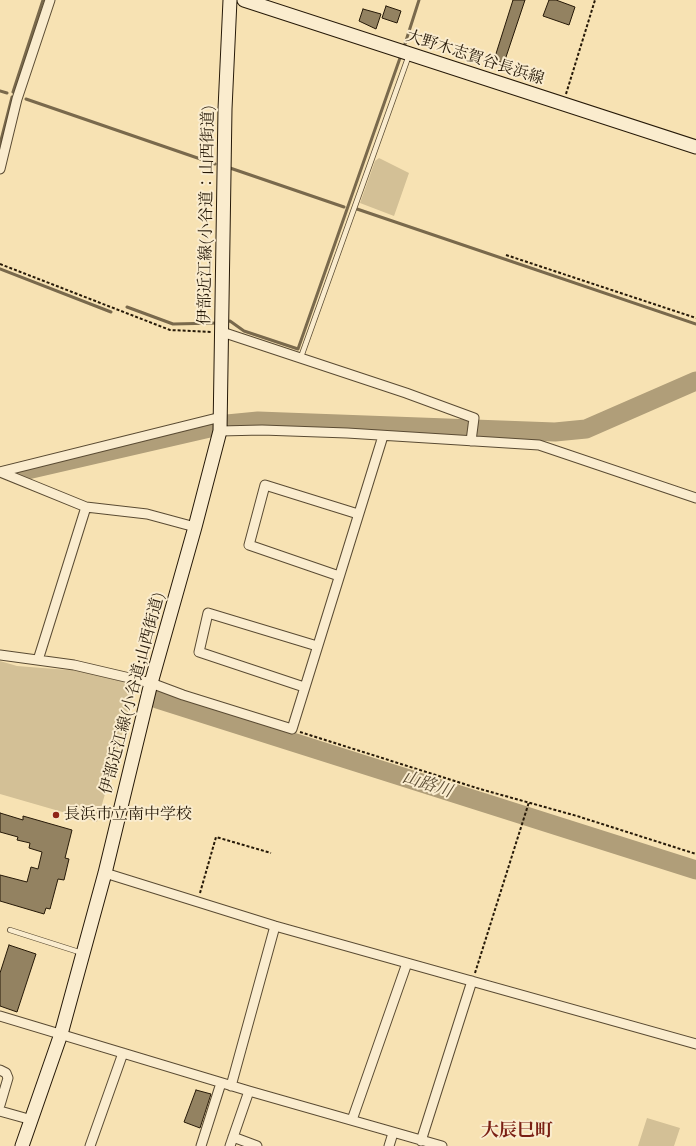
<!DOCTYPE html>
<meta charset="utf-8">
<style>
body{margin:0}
canvas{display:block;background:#f7e2b3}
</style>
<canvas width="696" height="1146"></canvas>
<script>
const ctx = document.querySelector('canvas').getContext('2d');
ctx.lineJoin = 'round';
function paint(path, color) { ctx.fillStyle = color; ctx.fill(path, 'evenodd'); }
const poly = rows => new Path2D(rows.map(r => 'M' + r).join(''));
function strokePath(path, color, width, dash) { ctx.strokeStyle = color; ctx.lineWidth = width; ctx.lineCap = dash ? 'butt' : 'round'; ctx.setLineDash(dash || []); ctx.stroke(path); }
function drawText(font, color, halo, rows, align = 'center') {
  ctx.font = font + ' "Old Standard TT","Noto Serif JP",serif'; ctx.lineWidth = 4; ctx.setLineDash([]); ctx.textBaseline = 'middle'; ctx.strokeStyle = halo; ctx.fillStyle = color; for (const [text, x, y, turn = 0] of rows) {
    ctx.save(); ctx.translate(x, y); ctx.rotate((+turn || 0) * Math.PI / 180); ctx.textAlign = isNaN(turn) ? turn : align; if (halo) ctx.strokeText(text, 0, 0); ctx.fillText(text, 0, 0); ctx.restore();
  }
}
const green = poly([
 [379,158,409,173,394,216,360,203,375,161],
 [0,661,17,666,81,671,136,685,97,822,0,794],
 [647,1118,680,1128,674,1146,638,1146]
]);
const stream = poly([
 [404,47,419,0],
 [0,91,7,93],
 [13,92,43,0],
 [26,99,215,164],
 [0,144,12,97],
 [230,168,344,207],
 [357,209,696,324],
 [0,269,111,312],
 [127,307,173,324,218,323],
 [225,322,230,321,244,331,298,349,400,58]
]);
const river = poly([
 [23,471,227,424,258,421,555,432,586,429,696,381],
 [157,699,696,870]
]);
const building = poly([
 [513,0,525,0,504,63,494,60,513,0],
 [549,0,556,0,575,7,569,25,543,16,549,0],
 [386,6,401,11,397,23,382,18,386,6],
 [363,9,381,14,376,29,359,21,363,9],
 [0,813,23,820,23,816,72,830,65,858,69,859,64,880,58,879,50,909,46,908,44,914,0,901,0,875,27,882,31,867,38,869,42,852,29,848,30,843,17,840,18,837,0,832,0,813],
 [9,945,36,954,17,1012,0,1006,0,973,9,945],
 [196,1090,211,1094,200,1128,184,1122,196,1090]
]);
const path = poly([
 [566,94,595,0],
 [506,255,696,318],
 [0,264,170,330,211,332],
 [300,732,480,789,577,816,696,854],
 [200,893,216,837,271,853],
 [475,973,529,802]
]);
const lane = poly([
 [301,357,409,55],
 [10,930,82,953]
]);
const street = poly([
 [0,169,17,99,50,0],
 [222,332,406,393,474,418,471,441],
 [220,431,262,430,347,433,539,445,696,498],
 [0,472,221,417],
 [0,472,86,507,147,514,195,527],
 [339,576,249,545,265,485,358,514],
 [0,655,74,665,151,683,183,695,292,729,383,436],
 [38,660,86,507],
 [304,687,199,652,208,613,317,646],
 [105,873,275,926,696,1044],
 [0,1016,249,1091,442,1146],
 [0,1070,6,1073,8,1078,0,1105],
 [231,1086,275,926],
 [0,1111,32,1120],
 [352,1120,407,963],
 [233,1137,257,1146],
 [421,1141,472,981],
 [90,1146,123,1053],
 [201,1146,221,1083],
 [230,1146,249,1091],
 [389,1146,393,1133]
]);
const secondary = poly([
 [244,0,696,147],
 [22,1146,61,1034,105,873,151,683,195,527,220,431,225,109,230,0]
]);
const markers = [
 [56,815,4,"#8f2418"]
];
const streetNames = [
 ["大野木志賀谷長浜線",475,58,18],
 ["伊部近江線(小谷道：山西街道)",207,215,-89],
 ["伊部近江線(小谷道;山西街道)",133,693,-75]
];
const poiNames = [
 ["長浜市立南中学校",64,815]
];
const waterNames = [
 ["山路川",427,785,18]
];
const quarterNames = [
 ["大辰巳町",517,1131]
];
paint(green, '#d3c096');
strokePath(stream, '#79694c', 3);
strokePath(river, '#b09e79', 19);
paint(building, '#938261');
strokePath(building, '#261908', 1);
strokePath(lane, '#5a4b33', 6);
strokePath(street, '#5a4b33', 11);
strokePath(secondary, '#261908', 15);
strokePath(path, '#261908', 2, [3, 2]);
strokePath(lane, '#faecce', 4.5);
strokePath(street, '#faecce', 9);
strokePath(secondary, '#faecce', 13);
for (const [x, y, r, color] of markers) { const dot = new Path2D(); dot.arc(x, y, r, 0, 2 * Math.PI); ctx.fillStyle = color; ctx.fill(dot); strokePath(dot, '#faecce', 1.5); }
drawText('16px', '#261908', '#faecce', streetNames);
drawText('16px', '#261908', '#faecce', poiNames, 'left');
drawText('italic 17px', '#5d4e35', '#faecce', waterNames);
drawText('bold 18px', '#7a1f14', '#faecce', quarterNames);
</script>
